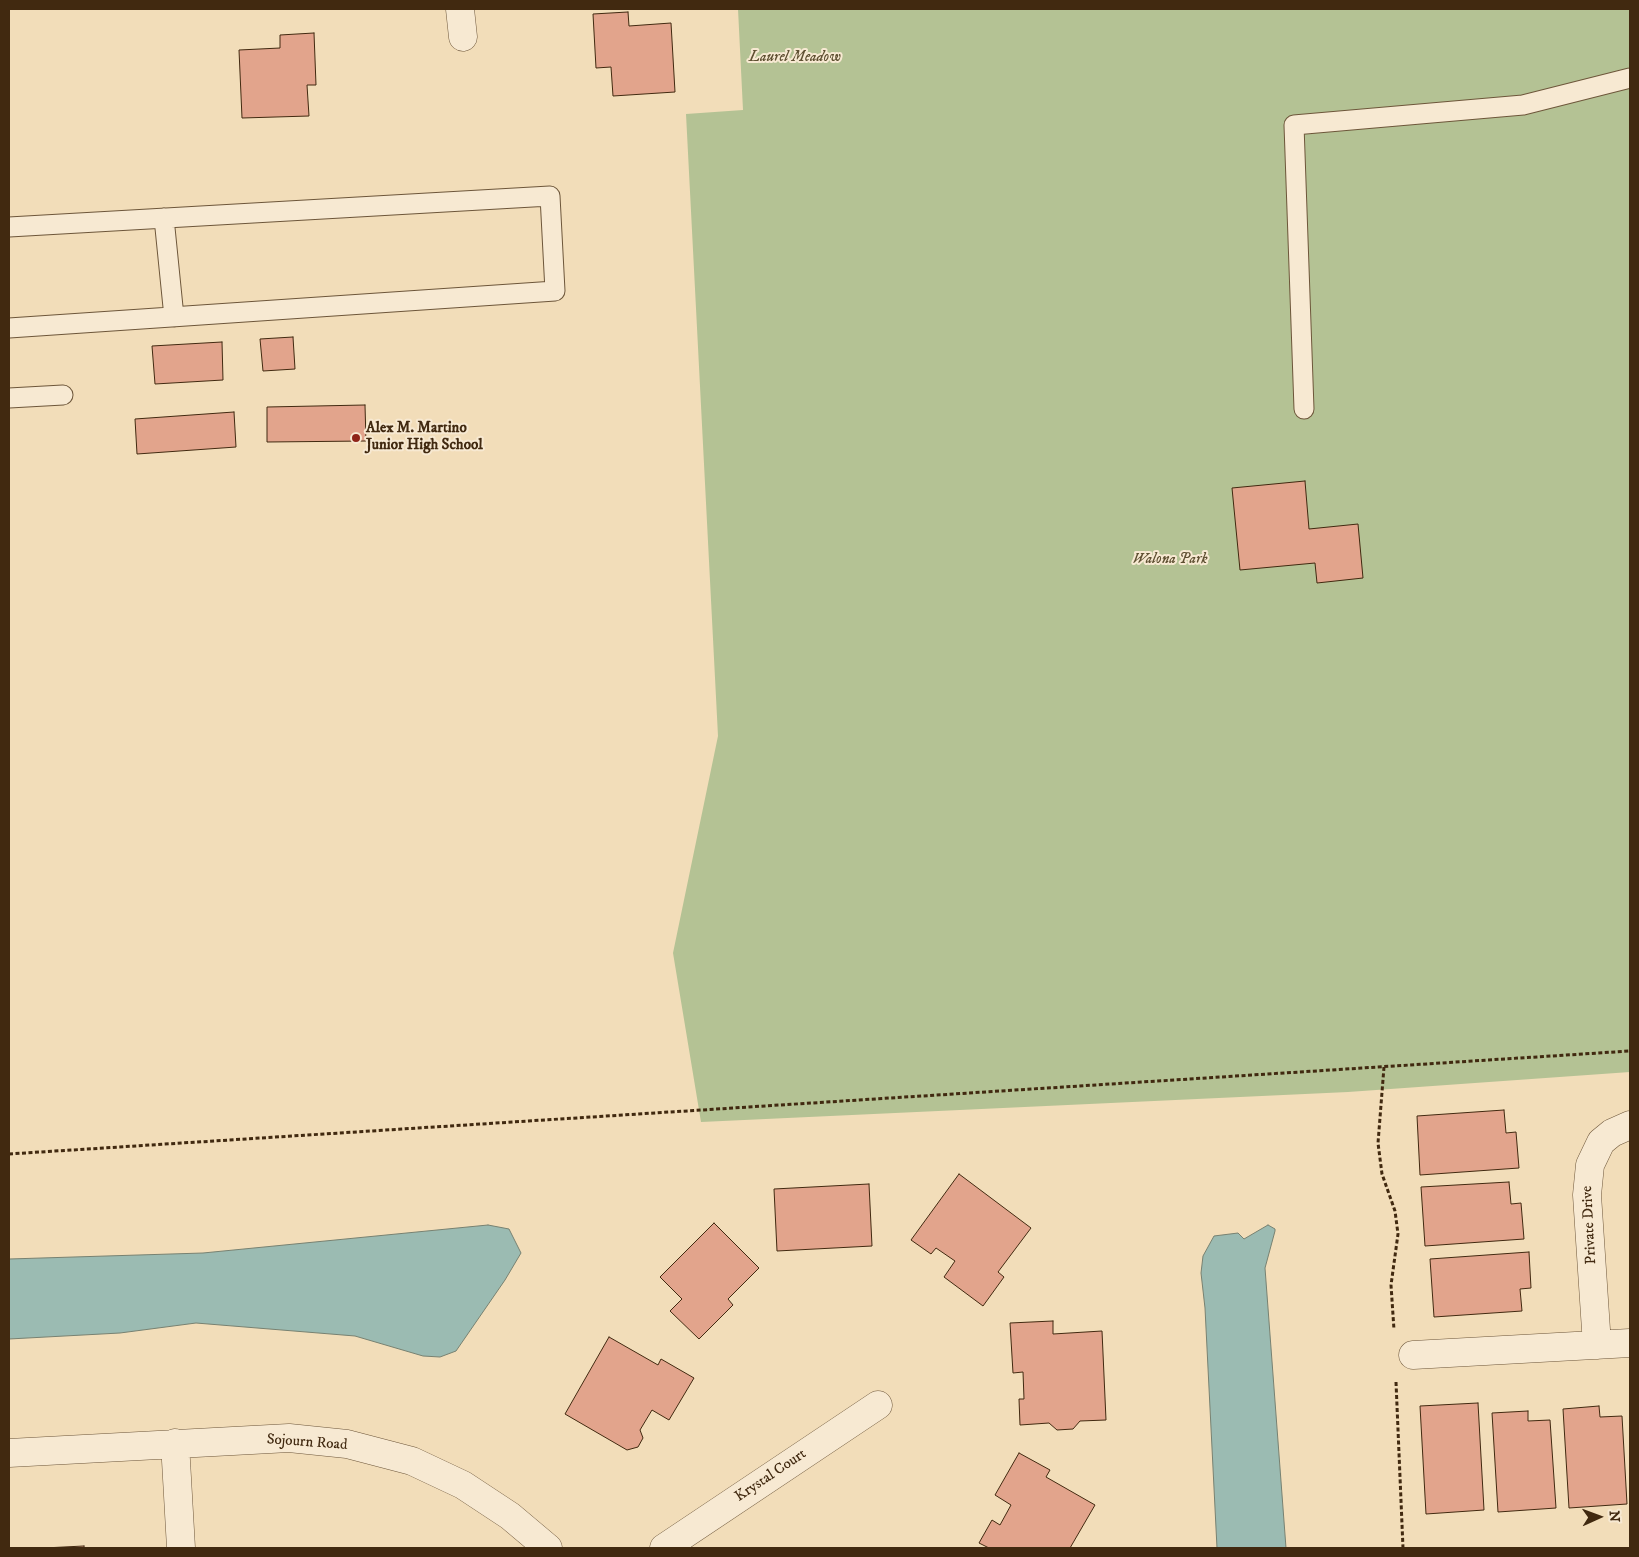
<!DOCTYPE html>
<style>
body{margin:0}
#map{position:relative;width:1639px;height:1557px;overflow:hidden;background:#f2ddb9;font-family:"IM FELL DW Pica",serif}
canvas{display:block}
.frame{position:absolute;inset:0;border:10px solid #412910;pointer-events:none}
.north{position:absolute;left:1574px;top:1492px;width:50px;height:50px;-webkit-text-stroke:4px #f7e9d2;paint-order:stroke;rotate:88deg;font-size:14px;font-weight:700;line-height:20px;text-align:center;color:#412910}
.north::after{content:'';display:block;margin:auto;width:18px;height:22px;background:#412910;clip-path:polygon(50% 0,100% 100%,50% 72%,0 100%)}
</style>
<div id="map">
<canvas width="1639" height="1557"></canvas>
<div class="frame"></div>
<div class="north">N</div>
</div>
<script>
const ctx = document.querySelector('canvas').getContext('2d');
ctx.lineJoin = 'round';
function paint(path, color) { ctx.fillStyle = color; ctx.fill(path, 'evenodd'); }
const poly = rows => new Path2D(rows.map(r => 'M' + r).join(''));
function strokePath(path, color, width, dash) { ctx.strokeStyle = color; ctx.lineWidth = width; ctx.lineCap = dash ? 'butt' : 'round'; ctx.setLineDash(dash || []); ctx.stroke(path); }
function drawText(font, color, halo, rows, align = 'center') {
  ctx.font = font + ' "IM FELL DW Pica",serif'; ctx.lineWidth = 4; ctx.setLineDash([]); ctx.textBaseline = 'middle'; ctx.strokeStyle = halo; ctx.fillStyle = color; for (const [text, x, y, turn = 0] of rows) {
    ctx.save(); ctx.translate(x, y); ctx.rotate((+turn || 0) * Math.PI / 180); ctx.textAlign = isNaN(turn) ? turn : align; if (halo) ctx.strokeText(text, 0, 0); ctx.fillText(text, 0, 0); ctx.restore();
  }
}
const green = poly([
 [738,9,1630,9,1630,1072,1348,1092,701,1122,673,953,718,736,686,114,743,110]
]);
const water = poly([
 [488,1225,509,1229,521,1253,505,1280,456,1351,440,1357,423,1356,355,1336,196,1323,120,1333,9,1339,9,1259,203,1253,488,1225],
 [1268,1225,1275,1229,1275,1231,1265,1268,1286,1548,1217,1548,1205,1308,1201,1273,1203,1256,1214,1236,1238,1233,1244,1239,1268,1225]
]);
const building = poly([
 [628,12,629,26,671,23,675,92,613,96,611,67,596,68,593,14,628,12],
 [314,33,316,85,307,85,309,116,242,118,239,50,280,48,280,35,314,33],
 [293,337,295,369,263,371,260,339,293,337],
 [222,342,223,380,155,384,152,346,222,342],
 [365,405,366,441,267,442,267,407,365,405],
 [234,412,236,447,137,454,135,419,234,412],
 [1305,481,1309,529,1358,524,1363,578,1317,583,1315,563,1240,570,1232,488,1305,481],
 [1504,1110,1506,1133,1516,1132,1519,1168,1420,1175,1417,1116,1504,1110],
 [959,1174,1031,1228,998,1272,1004,1277,983,1306,944,1277,955,1261,936,1248,931,1254,911,1240,959,1174],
 [1509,1182,1511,1204,1521,1203,1524,1239,1425,1246,1421,1187,1509,1182],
 [869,1184,872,1246,777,1251,774,1189,869,1184],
 [714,1223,759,1268,728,1299,733,1305,699,1339,670,1311,682,1299,660,1277,714,1223],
 [1529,1252,1531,1288,1520,1289,1522,1311,1434,1317,1430,1259,1529,1252],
 [1053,1321,1053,1334,1102,1331,1106,1420,1080,1421,1073,1429,1057,1430,1049,1423,1020,1425,1019,1399,1024,1399,1023,1372,1013,1373,1010,1323,1053,1321],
 [609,1337,658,1365,661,1359,694,1378,669,1420,652,1410,640,1430,643,1438,638,1447,627,1450,565,1414,609,1337],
 [1478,1403,1484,1510,1426,1514,1420,1406,1478,1403],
 [1599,1406,1600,1417,1622,1416,1627,1504,1569,1508,1563,1409,1599,1406],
 [1528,1411,1528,1421,1550,1420,1556,1508,1498,1512,1492,1413,1528,1411],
 [1019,1453,1050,1470,1046,1477,1095,1505,1070,1548,989,1548,979,1543,992,1520,1000,1525,1011,1505,995,1495,1019,1453],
 [84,1546,84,1548,44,1548,84,1546]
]);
const path = poly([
 [1384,1067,1378,1143,1382,1174,1395,1211,1398,1234,1391,1285,1394,1330],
 [9,1154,1630,1051],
 [1396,1382,1403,1548]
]);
const lane = poly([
 [164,218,174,317],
 [9,227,550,196,555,291,9,328],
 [9,398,63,395],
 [1304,409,1294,125,1523,105,1630,78]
]);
const street = poly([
 [460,9,463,37],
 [1597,1345,1587,1195,1590,1165,1601,1142,1612,1133,1630,1125],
 [1413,1355,1630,1343],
 [175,1443,181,1548],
 [9,1453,289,1438,347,1444,412,1461,463,1485,510,1516,548,1548],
 [664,1548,878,1405]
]);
const markers = [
 [356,438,5,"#8f2418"]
];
const parkNames = [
 ["Laurel Meadow",795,58],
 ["Walona Park",1170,560]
];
const poiNames = [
 ["Alex M. Martino",366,429],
 ["Junior High School",366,446]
];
const streetNames = [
 ["Private Drive",1590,1225,-93],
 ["Sojourn Road",307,1443,4],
 ["Krystal Court",771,1476,-34]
];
paint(green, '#b4c294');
paint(water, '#9bbbb2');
strokePath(water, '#778171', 1);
paint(building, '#e2a48c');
strokePath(building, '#412910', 1);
strokePath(lane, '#6d563a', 21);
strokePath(street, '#6d563a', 29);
strokePath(path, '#412910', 3, [4, 2.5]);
strokePath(lane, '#f7e9d2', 19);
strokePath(street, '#f7e9d2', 28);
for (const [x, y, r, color] of markers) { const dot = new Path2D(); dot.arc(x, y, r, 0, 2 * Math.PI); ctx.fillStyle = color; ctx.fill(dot); strokePath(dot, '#f7e9d2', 2); }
drawText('italic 15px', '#5e4f31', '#f7e9d2', parkNames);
drawText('bold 15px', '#412910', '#f7e9d2', poiNames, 'left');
drawText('15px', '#412910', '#f7e9d2', streetNames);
</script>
